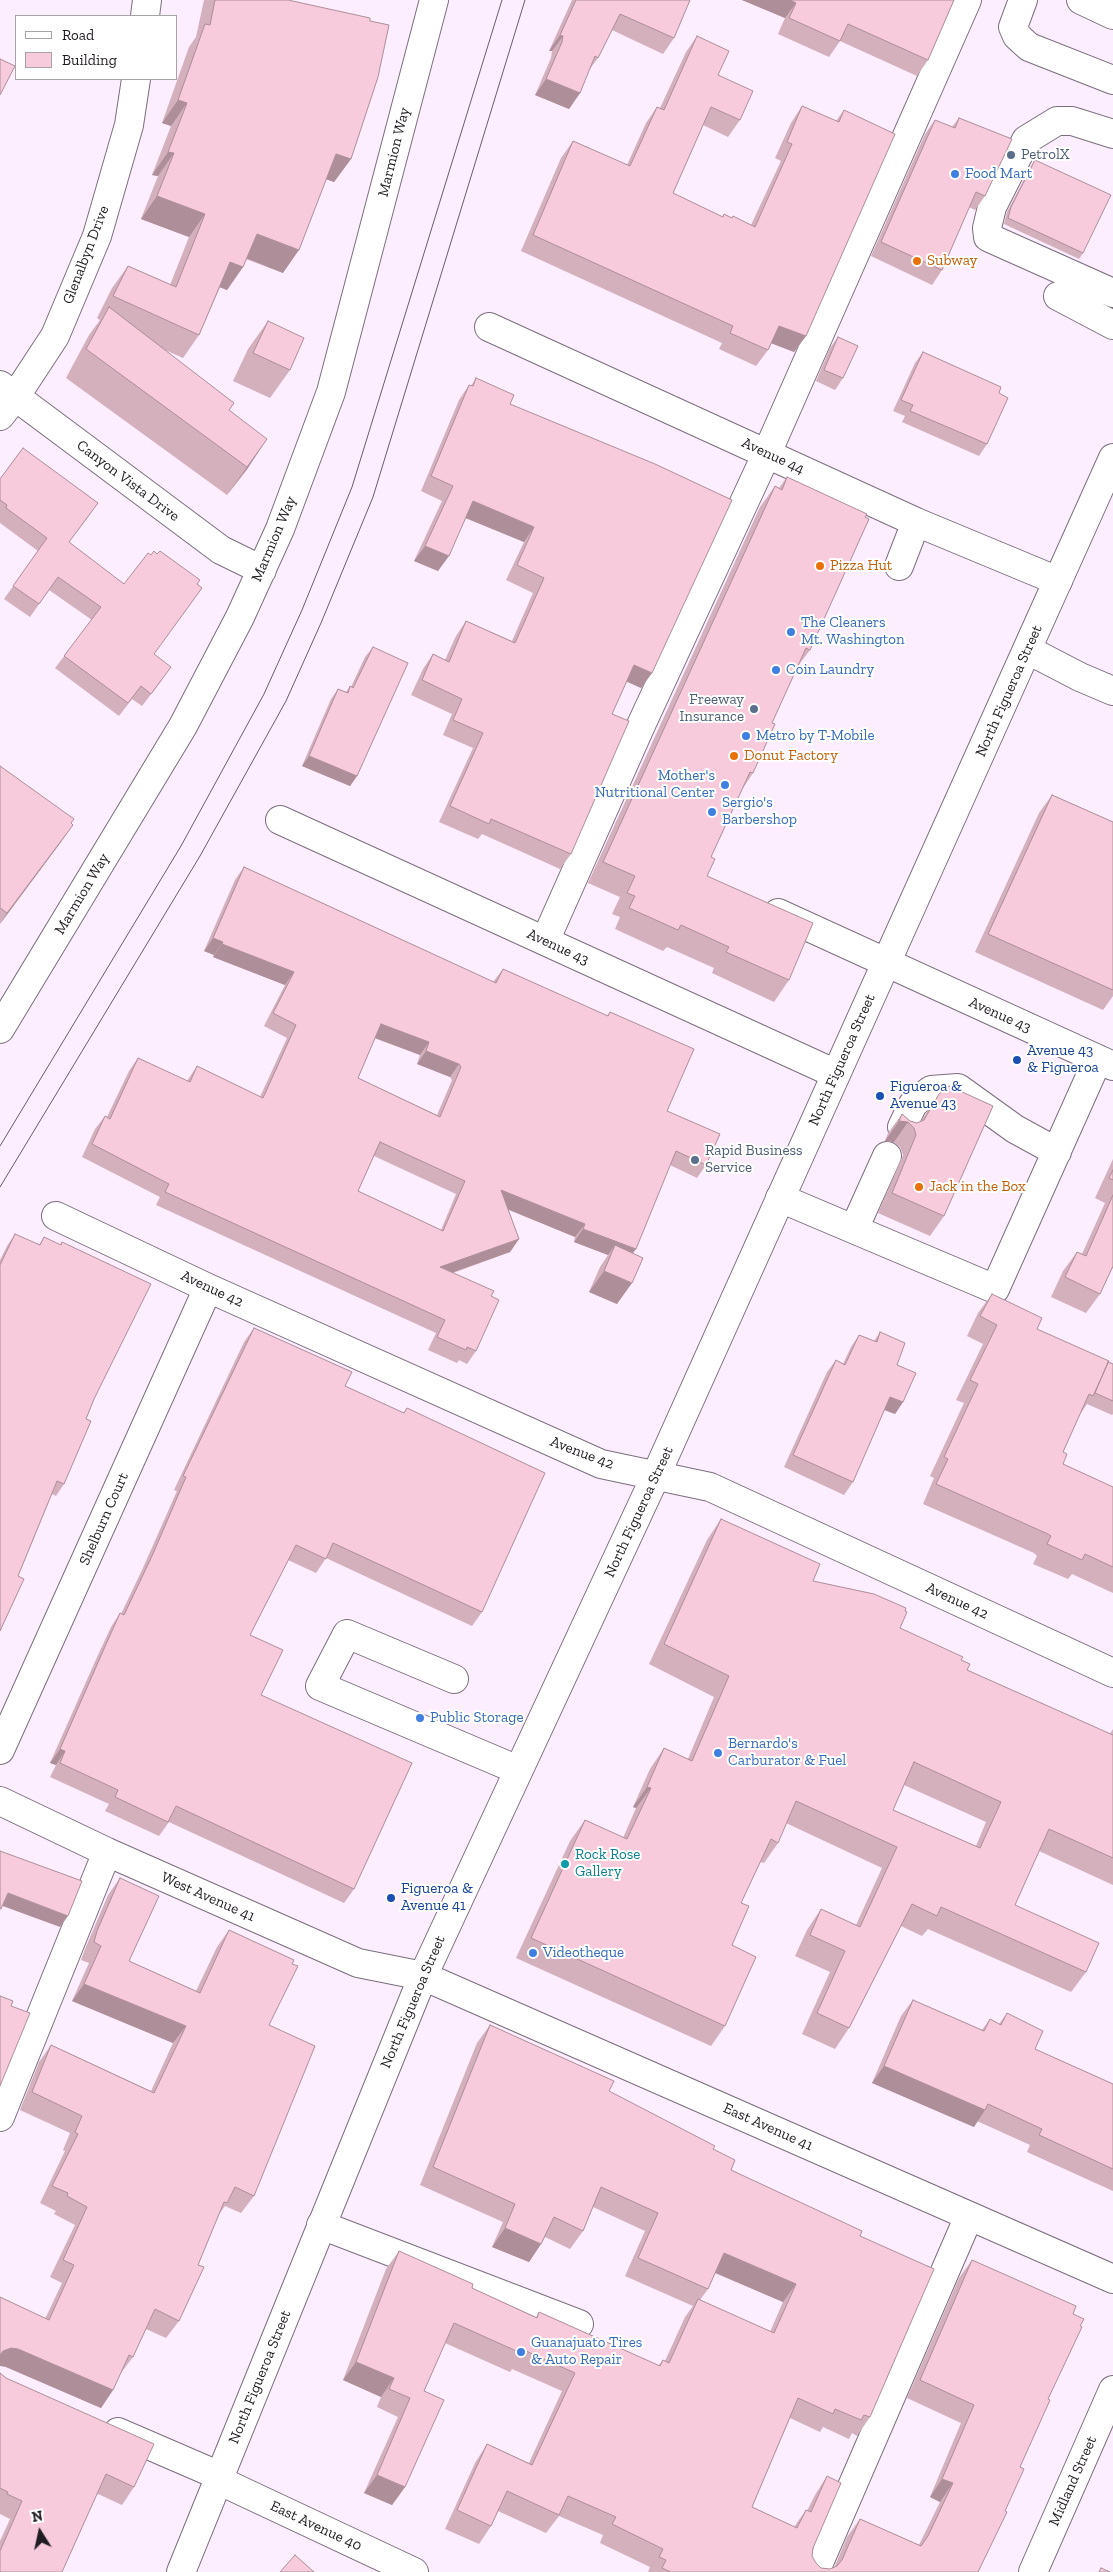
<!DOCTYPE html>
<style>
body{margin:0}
#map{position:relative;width:1113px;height:2572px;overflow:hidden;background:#fcedff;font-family:"Zilla Slab",serif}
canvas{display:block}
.legend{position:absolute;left:15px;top:15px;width:162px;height:65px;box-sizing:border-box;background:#fff;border:1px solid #a6a4a7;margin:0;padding:6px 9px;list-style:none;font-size:15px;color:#211c22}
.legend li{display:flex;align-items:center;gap:10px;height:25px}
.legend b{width:25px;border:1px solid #a6a4a7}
.north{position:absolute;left:15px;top:2507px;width:50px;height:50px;-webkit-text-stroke:4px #fff;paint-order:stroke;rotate:350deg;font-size:14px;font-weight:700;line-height:20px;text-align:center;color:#211c22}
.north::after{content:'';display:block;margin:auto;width:18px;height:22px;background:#211c22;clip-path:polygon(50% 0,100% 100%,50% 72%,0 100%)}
</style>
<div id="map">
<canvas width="1113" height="2572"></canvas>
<ul class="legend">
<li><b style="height:6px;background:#fff"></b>Road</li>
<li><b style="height:14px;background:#f7cbdb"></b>Building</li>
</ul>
<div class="north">N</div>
</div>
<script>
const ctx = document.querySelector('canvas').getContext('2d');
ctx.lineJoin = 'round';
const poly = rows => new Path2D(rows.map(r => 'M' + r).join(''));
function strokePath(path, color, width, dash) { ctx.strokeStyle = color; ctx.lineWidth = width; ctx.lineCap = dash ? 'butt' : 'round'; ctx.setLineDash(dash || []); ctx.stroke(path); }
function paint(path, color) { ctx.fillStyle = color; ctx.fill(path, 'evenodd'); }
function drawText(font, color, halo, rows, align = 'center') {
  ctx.font = font + ' "Zilla Slab",serif'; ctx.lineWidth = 4; ctx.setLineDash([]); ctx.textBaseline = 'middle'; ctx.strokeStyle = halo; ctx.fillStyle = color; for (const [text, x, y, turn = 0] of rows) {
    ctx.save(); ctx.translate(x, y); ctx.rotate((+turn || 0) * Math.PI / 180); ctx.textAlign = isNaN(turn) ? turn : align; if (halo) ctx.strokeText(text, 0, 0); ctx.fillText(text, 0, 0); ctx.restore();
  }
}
const minor = poly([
 [1023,0,1013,27,1017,36,1029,47,1113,80],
 [1081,0,1113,15],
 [145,16,147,0],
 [1113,134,1072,121,1057,121,1026,140,992,207,987,228,988,237,992,239,1113,293],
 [1058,296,1113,325],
 [489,327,916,522,1058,581],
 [0,385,221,550,262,570],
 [0,416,15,397,55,336,97,236,129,125,136,79],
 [899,566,916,522],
 [1028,650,1080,677,1113,691],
 [280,820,836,1074],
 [778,913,1113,1066],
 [545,941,642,723,767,453,967,0],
 [0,1029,183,726,240,617,280,529,331,392,434,0],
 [902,1127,913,1104,931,1090,958,1088,1015,1129,1057,1152],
 [780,1198,995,1289,1098,1059],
 [56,1216,208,1288,601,1464,710,1487,1113,1673],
 [854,1229,887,1156],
 [454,1679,347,1634,320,1686,518,1770],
 [0,1750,208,1288],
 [0,1801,107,1852,358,1963,423,1976,1113,2279],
 [0,2117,107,1852],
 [321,2225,579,2324],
 [118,2432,220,2476],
 [218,2480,414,2572],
 [815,2572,969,2216],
 [1033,2572,1113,2390]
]);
const major = poly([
 [181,2572,423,1976,656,1475,1113,458]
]);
const tram = poly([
 [0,1146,181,846,264,694,302,610,352,487,502,0],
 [0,1187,200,856,286,701,321,623,373,497,525,0]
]);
const wall = poly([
 [204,0,288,0,351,159,334,182,326,179,283,273,246,259,243,267,227,290,220,287,199,335,183,358,165,350,229,410,248,468,227,495,66,378,89,335,100,320,97,318,112,288,128,266,170,285,189,237,141,219,158,176,152,175,171,126,162,123,189,47,196,37],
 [572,0,690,0,674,38,663,54,612,30,598,58,589,70,580,93,569,109,535,95,551,58,552,51,549,51],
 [742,0,954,0,928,60,917,76,840,41,829,57,778,34,785,18],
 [697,36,718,75,740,120,728,137,703,125,673,193,723,217,732,218,751,225,781,161,775,158,791,123,802,106,836,121,844,110,806,336,794,352,771,343,768,350,756,366,719,349,722,343,521,251,561,158,573,141,627,165,646,123,657,107,660,108,686,52],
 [959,118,985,196,975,210,969,207,942,270,932,285,871,256,925,134,935,120,952,127],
 [1035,160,1083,253,1079,259,1004,224,1007,212,1031,166],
 [268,321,290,370,270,398,233,381,248,349],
 [838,337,843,378,835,390,816,381,830,348],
 [923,352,999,393,987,444,979,456,902,422,905,416,893,411,915,363],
 [476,378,510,404,652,673,641,688,626,681,612,714,571,854,560,869,482,834,478,839,439,822,473,748,443,735,452,714,411,695,423,669,433,654,445,660,456,636,466,621,512,641,533,593,506,580,524,542,466,518,438,571,414,561,442,501,421,491,459,400,469,385,471,386],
 [787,477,810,650,797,667,772,723,753,773,741,791,711,857,707,876,789,980,774,1002,712,973,714,968,667,947,663,951,615,929,620,917,612,914,620,897,588,883,760,507,775,486,779,488],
 [0,479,89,516,69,542,154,655,162,680,142,706,132,699,119,716,55,668,92,620,49,590,30,617,4,599,38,551,0,523],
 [373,647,357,776,350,786,302,766,331,699,338,689,346,692,350,686,351,687,365,657],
 [0,766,71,823,61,842,0,924],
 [1052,795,1113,822,1113,996,1103,1010,975,952,1039,813],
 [244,867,493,982,503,969,607,1016,610,1012,667,1111,706,1165,697,1178,670,1165,633,1253,617,1304,589,1292,600,1267,608,1255,574,1242,575,1237,508,1209,519,1239,510,1252,453,1273,491,1296,476,1351,467,1364,459,1360,457,1363,428,1350,436,1333,156,1205,160,1197,82,1157,95,1129,105,1116,107,1117,129,1071,138,1058,187,1081,197,1066,260,1097,287,1038,264,1026,285,985,213,957,214,955,204,951,235,880],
 [375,1038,420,1055,417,1064,450,1077,452,1080,437,1115,358,1078],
 [374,1156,456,1194,441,1230,358,1191],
 [939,1094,944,1216,930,1236,878,1213,903,1155,900,1147,894,1142,885,1141,888,1133,902,1114,910,1121,917,1123,921,1121],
 [1113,1159,1113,1269,1112,1268,1100,1294,1086,1313,1051,1297,1063,1271,1077,1252,1082,1254,1105,1203,1095,1198],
 [15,1234,39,1245,44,1237,60,1245,62,1242,94,1399,86,1419,64,1484,56,1496,52,1494,18,1576,0,1631,0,1260,7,1246],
 [992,1294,1037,1329,1113,1364,1113,1414,1112,1415,1087,1404,1079,1416,1063,1452,1063,1464,1113,1487,1113,1593,1072,1574,1068,1579,1033,1564,1037,1556,1034,1553,923,1504,934,1478,930,1476,964,1403,956,1400,983,1344,967,1336,978,1313],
 [254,1328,345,1386,403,1413,407,1408,482,1612,472,1626,326,1558,316,1573,288,1560,250,1635,261,1695,354,1889,344,1903,169,1822,159,1836,105,1811,109,1804,50,1777,56,1765,50,1763,98,1655,111,1627,120,1613,121,1614,142,1570,177,1491,174,1490,244,1342],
 [880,1332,897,1365,903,1402,895,1414,884,1410,853,1482,844,1495,784,1467,827,1372,836,1360,843,1364,851,1347,859,1335,874,1341],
 [721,1519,813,1581,900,1628,961,1660,967,1670,1110,1734,1113,1729,1113,1885,1039,1851,1015,1905,1086,1972,1071,1992,928,1929,922,1936,901,1926,849,2028,835,2049,802,2034,830,1972,795,1956,807,1930,821,1909,856,1925,882,1868,786,1823,778,1843,764,1863,760,1862,741,1903,732,1945,725,2026,711,2046,516,1958,570,1841,585,1820,623,1838,636,1808,633,1807,650,1769,664,1748,688,1759,714,1697,649,1664,707,1540],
 [904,1785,986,1822,976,1846,893,1810],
 [120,1878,129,1961,196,1991,217,1947,229,1930,269,2025,254,2196,241,2213,225,2206,219,2214,198,2265,179,2321,166,2338,146,2329,133,2357,120,2374,113,2390,101,2408,6,2367,45,2319,62,2283,50,2277,75,2225,54,2214,56,2211,40,2203,65,2151,63,2150,70,2133,20,2110,39,2062,51,2045,151,2091,173,2043,72,2001,89,1963,81,1960,85,1949,108,1895],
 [913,2000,982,2030,990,2019,999,2024,1007,2013,1035,2049,1113,2084,1113,2191,1027,2152,1030,2145,977,2121,974,2127,872,2083,901,2016],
 [490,2025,713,2149,731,2170,860,2236,870,2417,857,2436,852,2433,849,2439,823,2427,820,2432,790,2418,752,2507,794,2527,806,2510,807,2511,815,2495,827,2476,812,2556,816,2563,821,2568,830,2569,834,2568,847,2537,860,2519,919,2545,940,2502,930,2497,961,2423,907,2398,959,2278,972,2260,1073,2314,1048,2399,1020,2467,1005,2511,978,2572,648,2572,650,2567,600,2543,603,2535,559,2516,546,2533,498,2511,491,2526,479,2544,445,2529,475,2463,487,2444,529,2463,562,2391,512,2369,510,2372,445,2343,424,2391,405,2487,392,2505,364,2493,398,2417,377,2407,381,2397,343,2380,386,2269,399,2251,472,2288,536,2317,539,2312,658,2366,663,2360,665,2361,685,2317,693,2306,625,2276,645,2231,593,2207,583,2231,570,2249,545,2237,541,2244,529,2262,492,2247,503,2222,420,2185,477,2043],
 [715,2273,783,2302,770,2332,700,2300,708,2289],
 [0,2373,134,2487,122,2505,98,2494,0,2572,0,2541,10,2519,0,2514]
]);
const shadedWall = poly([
 [742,0,790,0,796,3,785,18],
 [560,35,563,36,552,51,549,51],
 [546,79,580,93,569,109,535,95],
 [178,100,187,103,171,126,162,123],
 [168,152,174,153,158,176,152,175],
 [336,154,351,159,334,182,320,177],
 [157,196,205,214,189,237,141,219],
 [257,234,299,250,283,273,241,256],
 [230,262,243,267,227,290,214,285],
 [779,326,806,336,794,352,768,342],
 [267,439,248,468,227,495],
 [473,501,534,527,524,542,463,517],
 [425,546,449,556,438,571,414,561],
 [634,665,652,673,641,688,623,680],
 [309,756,357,776,350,786,302,766],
 [73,825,61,842,0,924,7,913],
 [213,938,223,942,214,955,204,951],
 [222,944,294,972,285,985,213,957],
 [381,1024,429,1042,420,1055,372,1037],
 [426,1051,459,1064,450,1077,417,1064],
 [899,1121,908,1122,894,1142,885,1141],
 [501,1190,585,1224,575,1237,492,1203],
 [583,1229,636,1249,626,1262,615,1245,608,1255,574,1242],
 [519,1239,510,1252,431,1280,440,1267],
 [604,1271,632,1283,617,1304,589,1292],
 [890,1397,903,1402,895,1414,882,1409],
 [60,1749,65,1751,56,1765,50,1763],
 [647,1787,651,1788,636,1808,633,1807],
 [8,1893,68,1916,60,1927,0,1905],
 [84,1984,186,2026,173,2043,72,2001],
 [884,2066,985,2110,974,2127,872,2083],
 [505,2228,541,2244,529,2262,492,2247],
 [724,2253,796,2284,783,2302,711,2271],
 [11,2348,18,2349,113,2390,101,2408,6,2367,0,2366,0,2355,3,2351],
 [356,2362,394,2378,381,2397,343,2380],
 [377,2475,405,2487,392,2505,364,2493],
 [942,2479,953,2483,940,2502,930,2497]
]);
const building = poly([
 [215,0,288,0,370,18,370,21,389,25,378,77,351,159,336,154,299,250,257,234,243,267,230,262,199,335,113,296,128,266,176,287,205,214,157,196,174,153,168,152,187,103,178,100,205,24,210,25,215,0],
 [576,0,690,0,674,38,620,14,598,58,595,56,580,93,546,79,562,42,563,36,560,35,576,0],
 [790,0,954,0,928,60,848,24,840,41,789,18,796,3,790,0],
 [697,36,729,51,718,75,753,91,740,120,711,107,673,193,723,217,724,214,732,218,733,216,755,227,792,144,787,142,802,106,839,122,844,110,895,134,806,336,779,326,768,350,730,333,733,326,533,235,573,141,630,166,657,107,664,110,697,36],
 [0,59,15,66,0,95,0,59],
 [959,118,1012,139,985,196,976,192,942,270,881,242,935,120,955,128,959,118],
 [1035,160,1111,195,1083,253,1008,218,1011,207,1035,160],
 [109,307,234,403,229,410,267,439,247,467,86,349,109,307],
 [268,321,304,338,290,370,253,353,268,321],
 [838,337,858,346,843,378,824,370,838,337],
 [923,352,1001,387,999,393,1008,398,987,444,910,411,913,405,901,400,923,352],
 [476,378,514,395,510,404,655,464,732,500,652,673,634,665,612,714,629,721,571,854,491,819,489,824,450,806,483,733,453,720,462,699,422,680,433,654,449,662,466,621,515,643,544,578,517,565,534,527,473,501,449,556,425,546,453,486,431,476,469,385,473,386,476,378],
 [23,448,98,503,69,542,124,584,148,553,151,555,154,551,157,554,160,551,200,580,197,584,202,588,154,654,171,667,151,694,141,686,128,703,64,656,101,607,58,577,39,604,13,586,47,538,6,508,7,505,0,500,0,479,23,448],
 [787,477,867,514,865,517,869,519,810,650,806,648,772,723,775,724,753,773,750,772,711,857,715,859,707,876,813,923,789,980,726,952,729,947,681,925,678,930,629,908,635,896,627,893,635,876,603,862,775,486,782,490,787,477],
 [373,647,408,663,357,776,309,756,338,689,348,693,350,686,353,688,373,647],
 [0,766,74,819,71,823,73,825,7,913,0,908,0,766],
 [1052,795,1113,822,1113,990,988,934,1052,795],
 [244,867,496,983,503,969,608,1016,610,1012,694,1049,667,1111,720,1134,706,1165,676,1151,636,1249,583,1229,585,1224,501,1190,519,1239,440,1267,494,1291,491,1296,499,1300,476,1351,467,1347,466,1350,437,1337,445,1320,165,1192,169,1184,92,1144,105,1116,110,1119,138,1058,190,1082,197,1066,263,1098,296,1025,273,1013,294,972,222,944,223,942,213,938,244,867],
 [381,1024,429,1042,426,1051,459,1064,461,1067,440,1117,358,1078,381,1024],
 [380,1142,465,1181,443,1231,358,1191,380,1142],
 [949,1086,993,1106,944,1216,892,1193,916,1135,914,1128,908,1122,899,1121,902,1114,910,1121,917,1123,924,1120,939,1094,949,1086],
 [1113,1170,1113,1180,1109,1178,1113,1170],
 [1113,1195,1113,1266,1100,1294,1065,1277,1077,1252,1086,1256,1113,1195],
 [15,1234,40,1245,44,1237,61,1245,62,1242,151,1284,94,1399,86,1419,91,1421,64,1484,57,1481,18,1576,24,1579,0,1631,0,1265,15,1234],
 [615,1245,643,1258,632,1283,604,1271,615,1245],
 [992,1294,1042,1318,1037,1329,1109,1361,1093,1396,1089,1394,1063,1452,1067,1454,1063,1464,1113,1487,1113,1567,1085,1554,1082,1560,1047,1544,1051,1536,1048,1534,936,1484,948,1459,944,1457,978,1384,970,1380,997,1325,980,1316,992,1294],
 [254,1328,352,1372,345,1386,404,1413,407,1408,545,1473,482,1612,333,1543,326,1559,296,1545,250,1635,283,1650,261,1695,412,1763,354,1889,176,1806,168,1822,115,1797,118,1790,60,1763,65,1751,60,1749,107,1642,120,1613,124,1615,152,1556,186,1477,183,1476,254,1328],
 [880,1332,905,1343,897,1365,916,1373,903,1402,890,1397,853,1482,793,1455,836,1360,845,1365,859,1335,877,1342,880,1332],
 [1108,1362,1113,1364,1113,1401,1095,1393,1108,1362],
 [721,1519,820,1564,813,1581,874,1594,906,1608,905,1611,907,1612,900,1628,963,1657,961,1660,970,1664,967,1670,1113,1735,1113,1858,1049,1829,1015,1905,1099,1943,1086,1972,941,1907,937,1916,912,1904,849,2028,817,2013,845,1951,810,1935,821,1909,860,1927,897,1847,796,1801,778,1843,771,1839,741,1903,749,1906,732,1945,756,1957,725,2026,531,1938,585,1820,627,1839,651,1788,647,1787,664,1748,692,1761,729,1676,664,1644,721,1519],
 [914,1762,1001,1802,980,1848,893,1810,914,1762],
 [0,1851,82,1881,68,1916,8,1893,1,1909,0,1909,0,1851],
 [120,1878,159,1896,129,1961,200,1993,229,1930,294,1960,292,1964,298,1966,269,2025,315,2046,254,2196,235,2187,227,2203,224,2202,198,2265,204,2267,179,2321,155,2309,133,2357,129,2355,113,2390,18,2349,11,2348,3,2351,0,2355,0,2297,49,2320,74,2265,63,2260,87,2207,67,2196,68,2193,52,2186,78,2134,75,2132,82,2116,32,2092,51,2045,154,2093,186,2026,84,1984,101,1946,94,1942,97,1931,120,1878],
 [0,1996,13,2001,11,2006,30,2013,0,2086,0,1996],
 [913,2000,984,2031,990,2019,1001,2025,1007,2013,1043,2031,1035,2049,1113,2084,1113,2169,1039,2135,1042,2129,988,2104,985,2110,884,2066,913,2000],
 [490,2025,614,2081,609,2091,715,2146,713,2149,735,2160,731,2170,862,2231,860,2236,934,2269,870,2417,864,2415,861,2420,835,2409,833,2414,798,2398,752,2507,797,2528,806,2510,811,2512,827,2476,841,2483,813,2548,812,2556,816,2563,821,2568,830,2569,837,2566,842,2560,860,2519,921,2546,928,2536,953,2483,942,2479,974,2405,920,2380,972,2260,1076,2306,1073,2314,1084,2319,1080,2326,1082,2327,1048,2399,1050,2400,1020,2467,1024,2469,1005,2511,1007,2512,978,2572,671,2572,662,2568,666,2560,659,2557,663,2549,612,2524,616,2517,568,2496,559,2515,507,2491,491,2526,457,2510,487,2444,532,2465,575,2373,524,2350,523,2354,454,2323,424,2391,444,2400,405,2487,377,2475,410,2398,389,2389,394,2378,356,2362,399,2251,473,2284,472,2288,537,2318,539,2312,660,2366,663,2360,669,2363,698,2299,774,2333,796,2284,724,2253,708,2289,638,2258,658,2213,601,2187,583,2231,554,2217,541,2244,505,2228,515,2204,433,2167,490,2025],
 [0,2373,6,2378,154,2444,134,2487,106,2474,62,2572,0,2572,0,2551,22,2501,7,2494,8,2492,0,2488,0,2373],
 [295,2555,314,2572,280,2572,295,2555],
 [1101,2568,1110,2572,1099,2572,1101,2568]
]);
const markers = [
 [1011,155,5,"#5c6f8a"],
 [955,174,5,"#3f7fe0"],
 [917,261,5,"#e8710a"],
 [820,566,5,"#e8710a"],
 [791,632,5,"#3f7fe0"],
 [776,670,5,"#3f7fe0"],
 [754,709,5,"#5c6f8a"],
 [746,736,5,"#3f7fe0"],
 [734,756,5,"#e8710a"],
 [725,785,5,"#3f7fe0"],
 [712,812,5,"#3f7fe0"],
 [1017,1060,5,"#1a4fb4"],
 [880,1096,5,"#1a4fb4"],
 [695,1160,5,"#5c6f8a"],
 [919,1187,5,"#e8710a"],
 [420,1718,5,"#3f7fe0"],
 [718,1753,5,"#3f7fe0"],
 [565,1864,5,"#0f9aa8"],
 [391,1898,5,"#1a4fb4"],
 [533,1953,5,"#3f7fe0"],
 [521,2352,5,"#3f7fe0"]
];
const streetNames = [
 ["Marmion Way",394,152,-76],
 ["Glenalbyn Drive",86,255,-69],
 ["Avenue 44",773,456,25],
 ["Canyon Vista Drive",128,481,37],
 ["Marmion Way",274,539,-67],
 ["North Figueroa Street",1009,691,-66],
 ["Marmion Way",82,894,-59],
 ["Avenue 43",558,947,25],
 ["Avenue 43",1000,1015,24],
 ["North Figueroa Street",842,1060,-66],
 ["Avenue 42",212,1289,25],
 ["Avenue 42",582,1453,21],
 ["North Figueroa Street",639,1512,-65],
 ["Shelburn Court",104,1519,-66],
 ["Avenue 42",957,1601,25],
 ["West Avenue 41",208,1897,24],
 ["North Figueroa Street",413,2002,-67],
 ["East Avenue 41",768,2127,24],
 ["North Figueroa Street",260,2377,-68],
 ["Midland Street",1073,2481,-66],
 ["East Avenue 40",316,2526,25]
];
const serviceNames = [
 ["PetrolX",1021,155],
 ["Freeway",744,700,"right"],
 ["Insurance",744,717,"right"],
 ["Rapid Business",705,1151],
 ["Service",705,1168]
];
const shopNames = [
 ["Food Mart",965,174],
 ["The Cleaners",801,623],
 ["Mt. Washington",801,640],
 ["Coin Laundry",786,670],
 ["Metro by T-Mobile",756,736],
 ["Mother's",715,776,"right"],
 ["Nutritional Center",715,793,"right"],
 ["Sergio's",722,803],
 ["Barbershop",722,820],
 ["Public Storage",430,1718],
 ["Bernardo's",728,1744],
 ["Carburator & Fuel",728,1761],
 ["Videotheque",543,1953],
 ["Guanajuato Tires",531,2343],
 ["& Auto Repair",531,2360]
];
const foodNames = [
 ["Subway",927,261],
 ["Pizza Hut",830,566],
 ["Donut Factory",744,756],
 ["Jack in the Box",929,1187]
];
const transitNames = [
 ["Avenue 43",1027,1051],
 ["& Figueroa",1027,1068],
 ["Figueroa &",890,1087],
 ["Avenue 43",890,1104],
 ["Figueroa &",401,1889],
 ["Avenue 41",401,1906]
];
const cultureNames = [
 ["Rock Rose",575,1855],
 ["Gallery",575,1872]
];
strokePath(minor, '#7b6e7e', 30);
strokePath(major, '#7b6e7e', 30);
strokePath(minor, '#fff', 28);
strokePath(major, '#fff', 28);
strokePath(tram, '#675e68', 1);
paint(wall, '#d4afbc');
paint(shadedWall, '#ad8e99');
paint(building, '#f7cbdb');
strokePath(building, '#ad8e99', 1);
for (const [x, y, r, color] of markers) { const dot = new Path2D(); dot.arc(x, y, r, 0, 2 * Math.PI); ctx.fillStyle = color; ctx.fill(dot); strokePath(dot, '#fff', 2); }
drawText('15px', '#211c22', '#fff', streetNames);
drawText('15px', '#4e5e75', '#fff', serviceNames, 'left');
drawText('15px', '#366cbe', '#fff', shopNames, 'left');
drawText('15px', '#c56008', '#fff', foodNames, 'left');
drawText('15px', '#164399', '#fff', transitNames, 'left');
drawText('15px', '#0d838f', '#fff', cultureNames, 'left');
</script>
